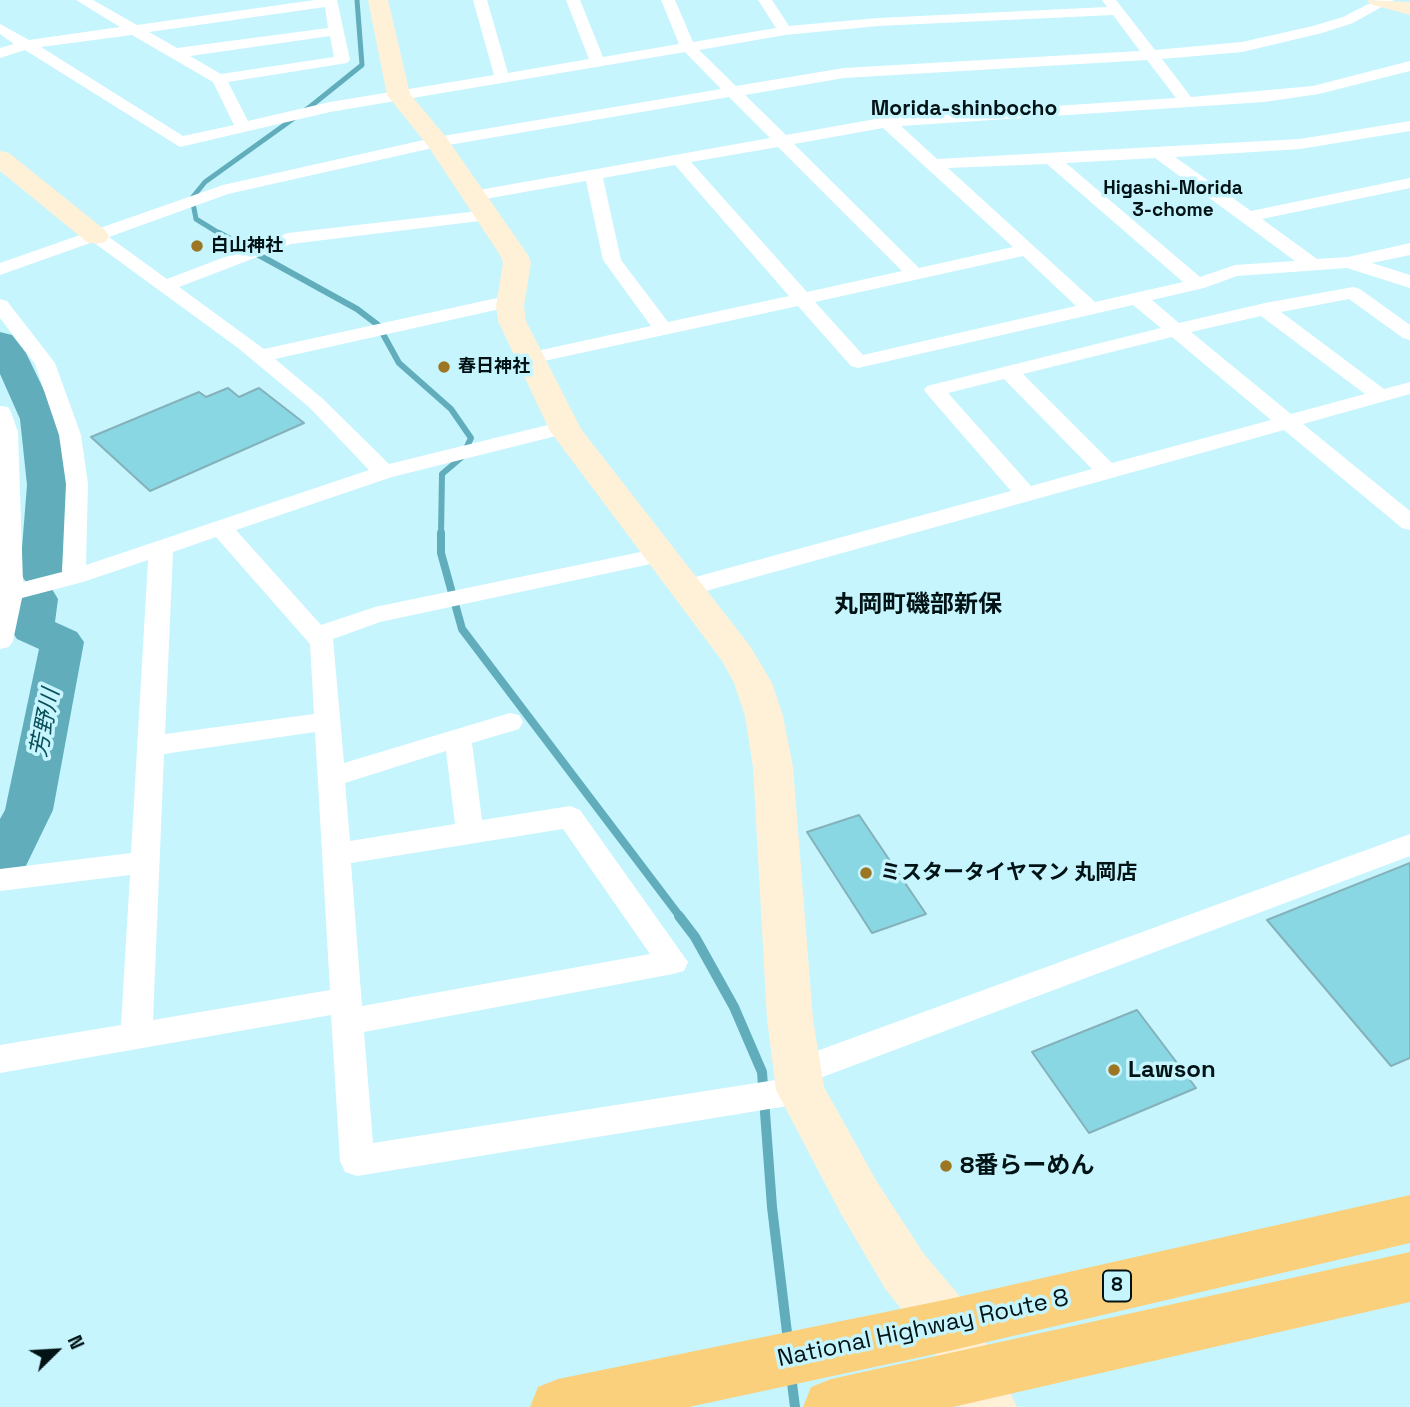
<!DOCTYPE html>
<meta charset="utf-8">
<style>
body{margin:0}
#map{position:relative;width:1410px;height:1407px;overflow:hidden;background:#c6f5fe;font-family:"Space Grotesk",sans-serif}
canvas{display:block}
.north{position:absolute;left:21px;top:1316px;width:70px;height:70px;-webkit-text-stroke:5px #c6f5fe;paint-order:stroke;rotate:66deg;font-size:19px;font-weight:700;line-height:28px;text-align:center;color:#021316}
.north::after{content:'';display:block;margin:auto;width:24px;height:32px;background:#021316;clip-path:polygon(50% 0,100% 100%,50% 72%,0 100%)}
</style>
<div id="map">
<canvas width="1410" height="1407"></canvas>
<div class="north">N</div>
</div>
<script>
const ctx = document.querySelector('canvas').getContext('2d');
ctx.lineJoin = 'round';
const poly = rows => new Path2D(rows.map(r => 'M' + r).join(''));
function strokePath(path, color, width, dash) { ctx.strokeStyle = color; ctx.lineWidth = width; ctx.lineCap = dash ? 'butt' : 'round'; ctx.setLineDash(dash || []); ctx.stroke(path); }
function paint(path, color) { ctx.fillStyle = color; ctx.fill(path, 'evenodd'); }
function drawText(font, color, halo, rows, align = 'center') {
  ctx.font = font + ' "Space Grotesk","Noto Sans JP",sans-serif'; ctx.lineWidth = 7; ctx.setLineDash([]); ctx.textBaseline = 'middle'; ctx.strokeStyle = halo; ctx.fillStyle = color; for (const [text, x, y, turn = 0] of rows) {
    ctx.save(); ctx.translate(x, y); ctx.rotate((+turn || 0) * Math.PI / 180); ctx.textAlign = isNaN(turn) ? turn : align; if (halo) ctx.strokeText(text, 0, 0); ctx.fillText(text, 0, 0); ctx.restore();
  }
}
const streamFar3 = poly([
 [222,235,196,219,192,198,205,182,311,106,362,65,357,0]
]);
const streamFar2 = poly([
 [219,233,357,309,378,325,399,363,451,409,471,438,462,457,442,474,441,535]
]);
const streamFar1 = poly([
 [441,533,441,553,462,629,681,918]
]);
const stream = poly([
 [679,916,695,937,734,1007,762,1072,772,1207,788,1341],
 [791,1375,795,1407]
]);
const river = poly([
 [0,332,12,335,26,353,58,419,67,485,65,542,62,573,56,582,41,586,26,582,20,573,27,485,20,419,0,374,0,332],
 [37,585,52,589,58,599,55,622,77,632,84,642,53,810,21,876,3,881,0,880,0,819,5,810,39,649,17,639,10,629,16,599,22,589,37,585]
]);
const building = poly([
 [228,388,239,397,259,388,304,423,150,491,91,437,199,392,206,397,228,388],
 [859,815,926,914,872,933,807,832,859,815],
 [1410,863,1410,1058,1391,1066,1267,920,1410,863],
 [1137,1010,1196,1088,1089,1133,1032,1052,1137,1010]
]);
const street = poly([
 [76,0,93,0,137,25,315,0,337,0,350,60,347,63,228,82,248,121,330,102,494,75,473,0,487,0,508,73,589,59,566,0,580,0,603,57,679,44,661,0,675,0,693,42,776,28,758,0,772,0,789,26,878,18,1107,7,1102,0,1116,0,1155,50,1242,42,1313,26,1343,17,1376,0,1394,0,1353,23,1322,33,1242,52,1162,59,1191,97,1313,86,1410,61,1410,71,1319,94,1264,102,901,126,937,159,1300,139,1410,121,1410,131,1300,149,1175,157,1251,211,1410,178,1410,188,1262,219,1317,259,1348,257,1410,243,1410,255,1372,263,1410,275,1410,288,1347,268,1237,276,1204,288,1152,300,1179,323,1265,303,1353,287,1360,289,1410,325,1410,340,1403,338,1349,299,1281,312,1384,389,1410,382,1410,394,1303,424,1410,511,1410,530,1402,528,1284,430,695,594,686,596,677,594,674,588,677,582,1011,491,927,394,924,390,927,386,1161,328,1133,305,858,368,851,366,798,306,530,364,523,362,520,358,523,354,651,326,603,260,586,181,474,201,468,200,465,196,468,192,770,138,729,97,437,147,228,194,109,237,167,279,288,233,488,210,497,215,488,220,291,244,179,287,264,349,511,295,518,297,521,301,518,305,275,359,323,399,389,464,564,421,572,422,575,427,572,432,392,477,236,530,321,625,375,607,660,548,668,550,672,555,668,560,660,562,380,622,333,639,344,763,510,713,519,715,523,722,519,729,472,743,482,820,570,806,580,810,688,962,684,971,673,974,364,1032,373,1143,782,1079,780,1073,784,1063,1410,834,1410,856,812,1081,816,1090,812,1100,800,1104,357,1176,345,1172,340,1161,331,1015,0,1073,0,1045,121,1025,130,875,0,891,0,869,131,853,148,560,83,582,22,598,13,641,9,647,0,649,0,406,8,407,11,412,18,432,23,582,62,572,66,484,59,435,35,364,0,318,0,299,7,301,55,363,81,435,88,484,86,565,369,470,309,407,238,348,93,242,0,275,0,263,223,185,437,137,721,89,685,52,330,112,180,147,25,50,0,58,0,48,14,44,0,34,0,24,29,40,120,27,76,0],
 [325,7,328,28,177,48,149,32,325,7],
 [1113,15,1140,51,844,68,736,86,699,50,785,35,878,26,1113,15],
 [132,35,213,82,234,125,183,136,41,47,132,35],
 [330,36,334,57,221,74,190,56,330,36],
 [1147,60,1176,98,887,117,786,135,745,95,844,78,1147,60],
 [883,128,1013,247,919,268,794,144,883,128],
 [778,147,902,271,807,292,691,162,778,147],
 [1155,158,1295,261,1235,265,1200,277,1066,163,1155,158],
 [1047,164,1183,282,1095,302,948,168,1047,164],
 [675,165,789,296,668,322,621,260,603,178,675,165],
 [1023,256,1076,306,863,355,815,302,1023,256],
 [1261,316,1365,394,1291,414,1191,332,1261,316],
 [1172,337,1271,420,1112,463,1023,374,1172,337],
 [1004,379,1092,469,1031,486,948,393,1004,379],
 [216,537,310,644,314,714,165,734,173,552,216,537],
 [315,732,330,990,153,1020,164,754,315,732],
 [446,751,455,824,350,841,345,783,446,751],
 [563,829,650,954,362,1006,351,863,563,829]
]);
const secondary = poly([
 [368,0,388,0,410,94,446,137,528,255,531,263,524,306,526,321,581,429,750,646,772,683,783,716,793,767,813,1019,824,1087,877,1182,924,1254,968,1306,1017,1407,960,1407,930,1344,886,1290,841,1214,776,1090,767,1019,753,767,745,716,734,683,722,661,550,431,498,321,496,306,503,263,500,255,428,146,387,95,368,0],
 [1367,0,1410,2,1410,15,1370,4,1367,0],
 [0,151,9,153,105,230,109,236,105,242,96,244,87,242,0,171,0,151]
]);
const highway = poly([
 [1410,1195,1410,1243,949,1351,689,1407,530,1407,538,1387,558,1379,949,1299,1410,1195],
 [1410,1252,1410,1302,953,1407,803,1407,811,1387,831,1379,1410,1252]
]);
const markers = [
 [197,246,7,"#9c7623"],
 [444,367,7,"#9c7623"],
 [866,873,7,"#9c7623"],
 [1114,1070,7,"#9c7623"],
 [946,1166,7,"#9c7623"]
];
const farPoinames = [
 ["白山神社",211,246],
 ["春日神社",458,367]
];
const farNeighbourhoodnames = [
 ["Higashi-Morida",1173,189],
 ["3-chome",1173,211]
];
const shields = [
 [1117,1286,28]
];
const shieldNames = [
 ["8",1117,1286]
];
const farQuarternames = [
 ["Morida-shinbocho",964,109]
];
const poiNames = [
 ["ミスタータイヤマン 丸岡店",880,873]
];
const waterNames = [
 ["芳野川",46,723,-79]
];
const quarterNames = [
 ["丸岡町磯部新保",918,605]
];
const nearPoinames = [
 ["Lawson",1128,1070],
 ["8番らーめん",960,1166]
];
const nearStreetnames = [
 ["National Highway Route 8",923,1329,-12]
];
strokePath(streamFar3, '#61adbb', 5);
strokePath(streamFar2, '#61adbb', 6);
strokePath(streamFar1, '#61adbb', 8);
strokePath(stream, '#61adbb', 10);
paint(river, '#61adbb');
paint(building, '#8ad7e4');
strokePath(building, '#84b1ba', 2);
paint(street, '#fff');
paint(secondary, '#fef1d8');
paint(highway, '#fbd07d');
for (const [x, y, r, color] of markers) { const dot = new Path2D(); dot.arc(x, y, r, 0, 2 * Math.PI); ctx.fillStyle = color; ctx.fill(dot); strokePath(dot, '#c6f5fe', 2.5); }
drawText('bold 18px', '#021316', '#c6f5fe', farPoinames, 'left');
drawText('bold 19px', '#021316', '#c6f5fe', farNeighbourhoodnames);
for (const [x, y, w] of shields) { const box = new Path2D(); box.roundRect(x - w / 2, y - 15.5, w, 31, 5); ctx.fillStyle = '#c6f5fe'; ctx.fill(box); strokePath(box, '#021316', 2); }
drawText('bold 19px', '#021316', null, shieldNames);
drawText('bold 21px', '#021316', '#c6f5fe', farQuarternames);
drawText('bold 21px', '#021316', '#c6f5fe', poiNames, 'left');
drawText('italic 23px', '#084f59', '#c6f5fe', waterNames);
drawText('bold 24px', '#021316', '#c6f5fe', quarterNames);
drawText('bold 24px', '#021316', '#c6f5fe', nearPoinames, 'left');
drawText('24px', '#021316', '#c6f5fe', nearStreetnames);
</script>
